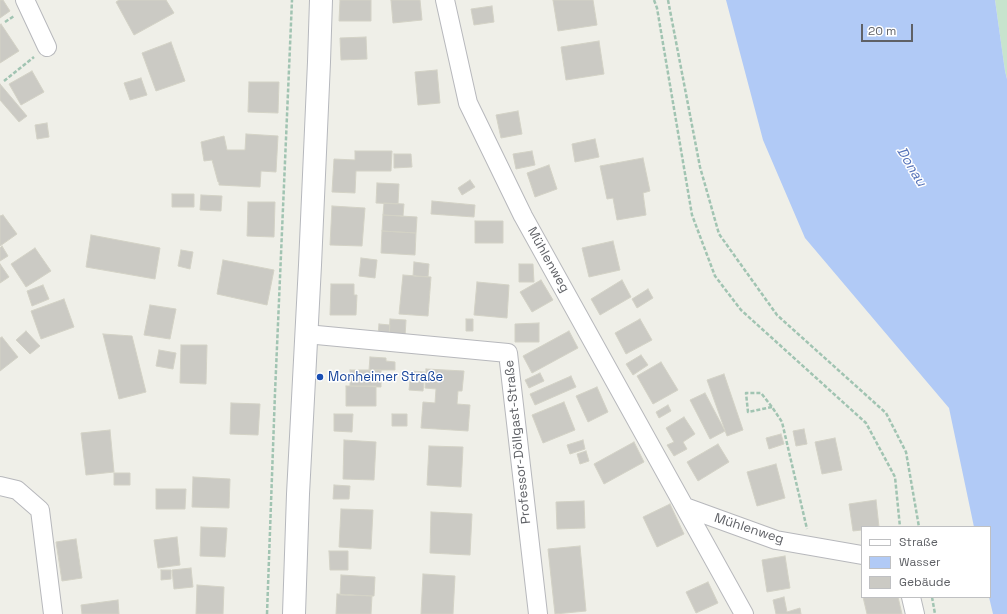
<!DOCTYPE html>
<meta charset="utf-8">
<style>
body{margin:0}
#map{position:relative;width:1007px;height:614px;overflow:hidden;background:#efefe8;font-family:"Space Grotesk",sans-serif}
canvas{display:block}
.legend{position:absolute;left:861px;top:526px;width:130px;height:72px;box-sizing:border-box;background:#fff;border:1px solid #bfc0c2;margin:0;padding:5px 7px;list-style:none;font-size:12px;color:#5f6166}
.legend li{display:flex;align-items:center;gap:8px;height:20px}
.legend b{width:20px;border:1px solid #bfc0c2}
.scale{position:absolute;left:861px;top:24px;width:52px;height:18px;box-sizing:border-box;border:2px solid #5f6166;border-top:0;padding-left:5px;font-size:12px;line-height:14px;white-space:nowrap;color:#5f6166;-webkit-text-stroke:3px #fff;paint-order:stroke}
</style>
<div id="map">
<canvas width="1007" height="614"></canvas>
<ul class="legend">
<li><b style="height:5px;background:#fff"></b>Straße</li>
<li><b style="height:11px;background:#b1caf6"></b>Wasser</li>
<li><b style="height:11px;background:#cbcac4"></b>Gebäude</li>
</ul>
<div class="scale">20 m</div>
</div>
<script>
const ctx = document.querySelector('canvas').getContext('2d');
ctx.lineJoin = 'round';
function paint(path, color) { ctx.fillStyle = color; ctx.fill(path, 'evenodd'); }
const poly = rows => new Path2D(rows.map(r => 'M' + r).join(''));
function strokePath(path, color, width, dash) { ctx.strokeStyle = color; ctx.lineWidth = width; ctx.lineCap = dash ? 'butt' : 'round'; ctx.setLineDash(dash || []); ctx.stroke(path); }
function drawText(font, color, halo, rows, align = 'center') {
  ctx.font = font + ' "Space Grotesk",sans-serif'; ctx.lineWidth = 3; ctx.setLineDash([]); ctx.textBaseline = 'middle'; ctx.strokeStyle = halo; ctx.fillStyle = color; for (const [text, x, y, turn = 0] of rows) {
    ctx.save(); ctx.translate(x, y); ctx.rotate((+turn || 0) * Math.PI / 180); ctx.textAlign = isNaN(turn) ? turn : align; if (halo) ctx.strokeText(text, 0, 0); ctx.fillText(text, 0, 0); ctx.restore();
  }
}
const green = poly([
 [995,0,1007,0,1007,79,1005,71]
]);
const water = poly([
 [726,0,995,0,1005,71,1007,79,1007,614,993,614,989,597,990,597,990,527,974,527,949,408,805,238,763,140]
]);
const building = poly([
 [0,0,3,0,10,11,0,18,0,0],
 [119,0,166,0,174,13,134,35,116,2,119,0],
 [340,0,371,0,371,21,339,21,340,0],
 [391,0,420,0,422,20,393,23,391,0],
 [553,0,593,0,597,25,558,31,553,0],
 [492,6,494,22,474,25,471,9,492,6],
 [1,24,19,51,0,63,0,25,1,24],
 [366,37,367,59,341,60,340,38,366,37],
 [599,41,604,74,566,80,561,47,599,41],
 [171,42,185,81,156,91,142,53,171,42],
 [437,70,440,103,418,105,415,72,437,70],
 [32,71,44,92,21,105,9,84,32,71],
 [141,78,147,95,130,100,124,83,141,78],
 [249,82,279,82,278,113,248,112,249,82],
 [0,84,27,116,19,122,0,100,0,84],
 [518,111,522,134,501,138,496,115,518,111],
 [47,123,49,137,37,139,35,125,47,123],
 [246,134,278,136,276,172,261,171,260,187,219,185,219,182,218,182,212,160,204,161,201,142,224,136,227,150,245,150,246,134],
 [595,139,599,157,575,162,572,144,595,139],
 [355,151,392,151,391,171,356,171,355,193,332,192,334,159,355,160,355,151],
 [532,151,535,165,516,169,513,154,532,151],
 [394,154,411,154,412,167,394,168,394,154],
 [643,158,650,191,643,193,646,215,617,220,613,198,607,199,600,166,643,158],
 [549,165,557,189,535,197,527,173,549,165],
 [470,180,475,187,462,195,458,188,470,180],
 [377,183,399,184,398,204,376,203,377,183],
 [172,194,194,194,194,207,172,207,172,194],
 [201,195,222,196,221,211,200,210,201,195],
 [432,201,475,205,474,217,431,214,432,201],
 [248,202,275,202,274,237,247,236,248,202],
 [384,203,404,204,403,216,383,215,384,203],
 [332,206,365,208,362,246,330,245,332,206],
 [3,215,17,234,0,246,0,216,3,215],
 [383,215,417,217,416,233,382,231,383,215],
 [475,221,503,221,503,243,475,243,475,221],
 [382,231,416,233,415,255,381,253,382,231],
 [91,235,160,248,155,279,86,267,91,235],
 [613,241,620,270,589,277,582,248,613,241],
 [2,246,8,256,0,261,0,248,2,246],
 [35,248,51,271,26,287,11,264,35,248],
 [181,250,193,252,190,269,178,266,181,250],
 [361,258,377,260,375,278,359,276,361,258],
 [223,260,274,270,267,305,217,294,223,260],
 [414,262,429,264,428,277,413,276,414,262],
 [0,264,9,277,0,283,0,264],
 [519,264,533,264,534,282,519,282,519,264],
 [403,275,431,277,428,316,399,314,403,275],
 [541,280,553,300,532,312,520,292,541,280],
 [622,280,631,297,600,315,591,299,622,280],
 [477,282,509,285,507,318,474,315,477,282],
 [331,284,354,284,354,295,357,295,356,315,330,315,331,284],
 [43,285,49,299,32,306,27,291,43,285],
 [648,289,653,298,637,308,632,299,648,289],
 [64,299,74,327,41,339,31,311,64,299],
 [150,305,176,309,170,339,144,335,150,305],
 [390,319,406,320,405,337,389,336,390,319],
 [466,319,473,319,473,331,466,331,466,319],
 [640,319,652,340,626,354,615,333,640,319],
 [539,323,539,342,515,342,515,324,539,323],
 [379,324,390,325,389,336,378,335,379,324],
 [26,331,40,346,30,354,16,340,26,331],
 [569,331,578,348,532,373,523,356,569,331],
 [103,334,132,336,146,392,119,399,103,334],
 [2,337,18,357,0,371,0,338,2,337],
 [181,345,207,345,206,384,180,383,181,345],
 [159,350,176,353,173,369,156,366,159,350],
 [641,355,648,365,633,375,626,364,641,355],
 [370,357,386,358,386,361,395,362,395,370,369,370,370,357],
 [661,362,678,390,653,404,637,376,661,362],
 [426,369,464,371,462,391,458,391,457,404,470,405,468,431,421,428,423,402,435,403,436,389,425,388,426,369],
 [350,370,381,370,381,387,350,386,350,370],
 [411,371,425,372,423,391,409,390,411,371],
 [540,373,544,381,529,388,525,380,540,373],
 [724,374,743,430,727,436,707,380,724,374],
 [571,376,576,387,535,405,530,394,571,376],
 [346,386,376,386,376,406,346,406,346,386],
 [597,387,608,412,588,422,576,396,597,387],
 [705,393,725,431,710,439,690,400,705,393],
 [564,402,575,430,543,443,532,415,564,402],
 [231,403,260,404,258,435,230,434,231,403],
 [668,405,671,411,659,418,656,412,668,405],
 [334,414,353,414,352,432,334,431,334,414],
 [392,414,407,414,407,426,392,426,392,414],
 [684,417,695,434,683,442,687,449,674,456,667,445,674,442,666,428,684,417],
 [804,429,807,444,796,446,793,431,804,429],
 [110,430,114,472,86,475,81,433,110,430],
 [781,434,784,444,769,449,766,438,781,434],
 [835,438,842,470,822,474,815,442,835,438],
 [344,440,376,442,374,480,343,479,344,440],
 [583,440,585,449,570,454,567,445,583,440],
 [634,442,644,462,604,484,594,464,634,442],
 [718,444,729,462,698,481,687,462,718,444],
 [429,446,463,447,461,487,427,485,429,446],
 [586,451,589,461,580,464,577,454,586,451],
 [776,464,785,498,757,506,747,472,776,464],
 [114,473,130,473,130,485,114,485,114,473],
 [193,477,230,479,229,508,192,507,193,477],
 [334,485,350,486,349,499,333,499,334,485],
 [156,489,186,489,185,509,156,509,156,489],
 [876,500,879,527,862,527,862,530,853,531,849,504,876,500],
 [584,501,585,528,557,529,556,502,584,501],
 [670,504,684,534,657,547,643,517,670,504],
 [341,509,373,510,371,549,339,547,341,509],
 [431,512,472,514,470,555,430,553,431,512],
 [201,527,227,528,225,557,200,556,201,527],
 [177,537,180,565,158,568,154,540,177,537],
 [76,539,82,578,62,581,56,542,76,539],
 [580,546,586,611,555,614,548,549,580,546],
 [329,551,348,551,348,570,330,570,329,551],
 [785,556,790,588,767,592,762,560,785,556],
 [191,568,193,587,174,589,172,570,191,568],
 [161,570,171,570,171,579,161,580,161,570],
 [423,574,455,576,453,614,421,614,423,574],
 [341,575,375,577,374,596,340,595,341,575],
 [708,582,718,603,696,613,686,592,708,582],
 [197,585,224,587,223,614,196,614,197,585],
 [337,594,372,596,371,614,336,614,337,594],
 [784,597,787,612,800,608,801,614,776,614,773,600,784,597],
 [863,597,898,597,902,614,867,614,863,597],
 [118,600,119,614,82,614,81,605,118,600]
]);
const path = poly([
 [654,0,657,8,692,215,715,276,741,310,866,423,895,477,900,527],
 [668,0,700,167,719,234,777,315,886,413,906,452,919,527],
 [5,22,14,16],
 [4,81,34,57],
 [772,407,748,412,746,393,761,393,772,407,782,422,807,529],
 [932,597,935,614],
 [267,614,275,393,292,0]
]);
const street = poly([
 [25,0,47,47],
 [445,0,468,103,523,216,744,614],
 [306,334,508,353,538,614],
 [0,486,17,490,40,510,53,614],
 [685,507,776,540,862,555],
 [911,597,915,614]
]);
const secondary = poly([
 [294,614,298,494,310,265,319,62,321,0]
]);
const markers = [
 [320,377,4,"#1a4fb4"]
];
const streetNames = [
 ["Mühlenweg",548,260,61],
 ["Professor-Döllgast-Straße",518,442,-96],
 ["Mühlenweg",749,529,18]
];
const transitNames = [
 ["Monheimer Straße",328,377]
];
const waterNames = [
 ["Donau",911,167,59]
];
paint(green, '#c7e4cd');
paint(water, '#b1caf6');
paint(building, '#cbcac4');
strokePath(building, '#d3d2c6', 1);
strokePath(street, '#b7b8bc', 20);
strokePath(secondary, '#b6b8bd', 24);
strokePath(path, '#a1c4b2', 2.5, [4, 2]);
strokePath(street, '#fff', 18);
strokePath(secondary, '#fff', 22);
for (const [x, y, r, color] of markers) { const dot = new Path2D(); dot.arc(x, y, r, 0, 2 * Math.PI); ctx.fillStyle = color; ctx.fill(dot); strokePath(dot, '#fff', 1.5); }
drawText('13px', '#5f6166', '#fff', streetNames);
drawText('13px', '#164399', '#fff', transitNames, 'left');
drawText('italic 14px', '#5572b8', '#fff', waterNames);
</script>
